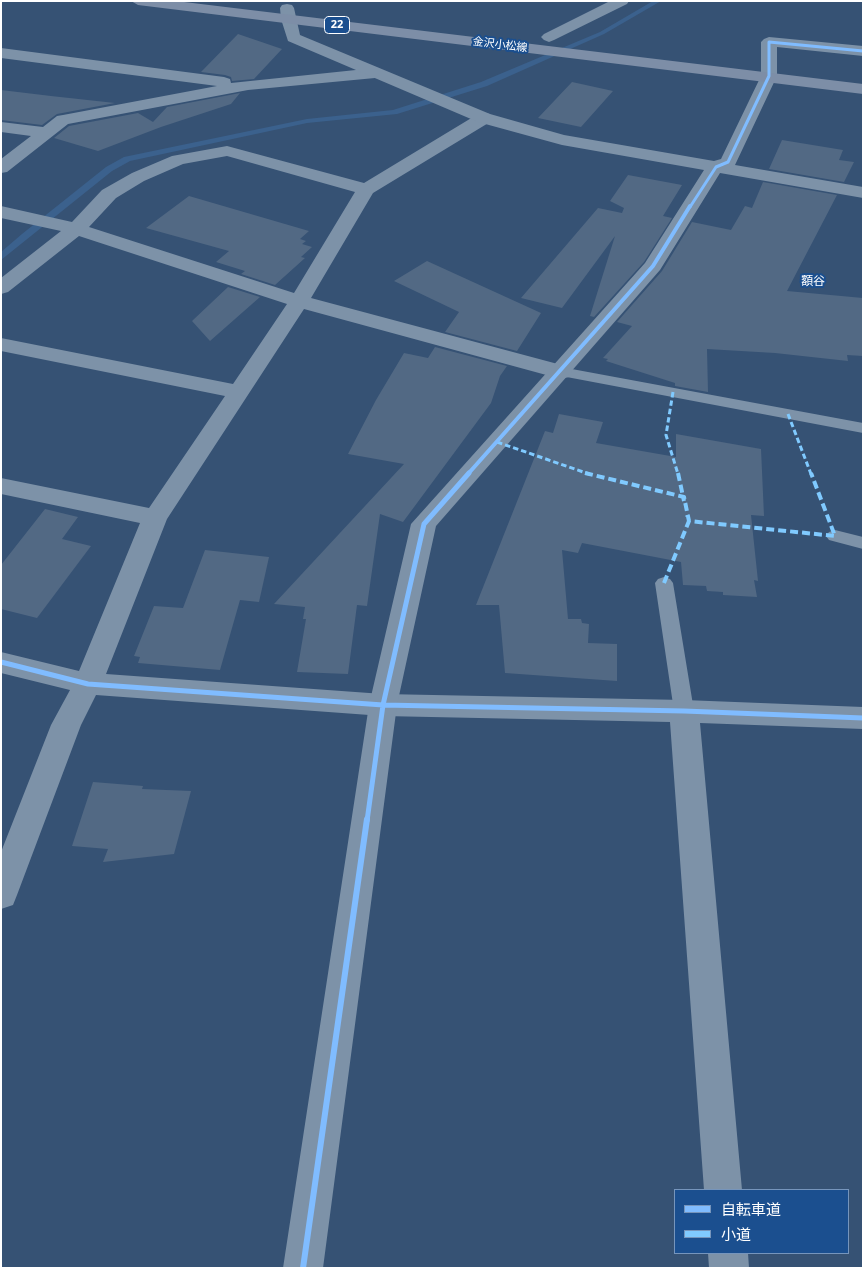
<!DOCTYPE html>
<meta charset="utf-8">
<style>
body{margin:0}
#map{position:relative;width:864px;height:1269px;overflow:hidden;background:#365274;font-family:"Noto Sans","Noto Sans JP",sans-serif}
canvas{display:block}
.frame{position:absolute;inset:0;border:2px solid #fff;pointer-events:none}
.legend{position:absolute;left:674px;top:1189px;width:175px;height:65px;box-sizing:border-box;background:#1b4f8f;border:1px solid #7695bc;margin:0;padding:6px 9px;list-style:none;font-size:15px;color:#fff}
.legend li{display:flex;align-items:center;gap:10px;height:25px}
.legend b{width:25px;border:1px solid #7695bc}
</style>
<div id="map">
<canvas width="864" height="1269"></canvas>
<div class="frame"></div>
<ul class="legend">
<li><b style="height:6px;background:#80bcff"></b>自転車道</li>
<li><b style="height:6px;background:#80caff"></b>小道</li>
</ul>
</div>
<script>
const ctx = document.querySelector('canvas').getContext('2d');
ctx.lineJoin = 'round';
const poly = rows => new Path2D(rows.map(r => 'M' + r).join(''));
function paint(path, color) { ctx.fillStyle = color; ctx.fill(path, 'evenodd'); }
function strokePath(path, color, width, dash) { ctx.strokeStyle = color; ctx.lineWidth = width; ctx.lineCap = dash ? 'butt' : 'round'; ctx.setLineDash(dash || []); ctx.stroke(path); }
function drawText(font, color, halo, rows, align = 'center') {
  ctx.font = font + ' "Noto Sans","Noto Sans JP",sans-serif'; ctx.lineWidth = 4; ctx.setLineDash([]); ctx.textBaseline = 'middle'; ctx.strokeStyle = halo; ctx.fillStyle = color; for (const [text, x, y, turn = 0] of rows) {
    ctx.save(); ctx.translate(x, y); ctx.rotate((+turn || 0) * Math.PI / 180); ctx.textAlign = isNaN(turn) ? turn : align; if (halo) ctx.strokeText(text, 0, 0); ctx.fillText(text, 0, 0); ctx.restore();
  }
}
const stream = poly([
 [653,1,661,1,604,34,487,86,397,114,307,123,130,161,112,171,1,260,1,252,22,234,106,167,124,157,307,119,393,110,481,82,600,32,653,1]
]);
const building = poly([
 [238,34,282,49,254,79,232,81,231,77,225,75,201,72],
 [572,82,613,91,581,127,538,118],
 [1,90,51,96,115,103,57,114,42,125,1,120],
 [240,93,231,104,161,127,98,151,54,138,69,126,138,113,153,122,167,107],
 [782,140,843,150,839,160,854,162,844,182,769,169],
 [628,175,682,185,663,216,672,218,644,262,594,317,590,316,615,236,562,308,521,298,598,208,622,213,624,208,610,201],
 [763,182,837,195,787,291,863,298,863,356,847,355,848,361,775,353,707,349,708,392,675,386,675,383,606,361,608,359,603,358,632,326,617,322,662,271,692,222,731,230,745,206,752,208],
 [189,196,309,231,300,239,306,241,302,244,312,247,301,257,305,258,275,285,241,274,245,271,216,262,229,251,146,228],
 [427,261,541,313,517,351,445,332,459,312,394,281],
 [228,287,260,297,210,341,192,321],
 [435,347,507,366,500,376,491,403,403,522,380,514,367,606,357,605,348,674,297,672,306,619,303,619,305,607,274,604,404,464,348,454,376,400,404,353,428,358],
 [559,414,603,422,596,443,676,457,676,434,761,449,764,516,751,515,758,581,754,580,757,597,723,595,723,592,707,591,706,586,683,585,681,562,582,543,578,553,562,550,568,619,581,619,582,623,589,624,588,643,617,644,617,681,505,673,499,605,476,605,545,431,553,433],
 [45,509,78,517,62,539,91,546,37,618,1,609,1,565],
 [205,550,269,557,259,602,240,600,220,670,138,663,140,657,134,656,154,606,183,608],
 [93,782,143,786,142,789,191,791,174,854,103,862,108,849,72,846]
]);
const service = poly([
 [561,367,863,423,863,433,556,375,553,372,556,369,561,367],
 [835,530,863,537,863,549,829,540,826,536,829,532,835,530],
 [664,577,670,579,673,583,694,711,691,716,684,719,677,716,674,711,655,583,658,579,664,577]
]);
const minor = poly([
 [610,1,629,1,627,4,554,40,549,42,544,40,541,37,544,34,610,1],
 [1,48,224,77,230,79,231,83,375,68,381,70,383,73,381,76,375,78,248,90,68,124,7,172,1,173,1,159,31,136,1,132,1,122,43,127,57,116,63,115,217,86,1,58,1,48],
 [484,113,490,114,492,118,490,122,373,193,311,298,569,367,572,372,569,377,561,379,304,309,167,519,106,674,383,694,684,700,863,707,863,729,700,723,742,1190,704,1190,670,722,383,716,96,695,81,725,17,895,13,905,1,909,1,852,51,725,70,690,1,673,1,652,79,671,140,523,1,494,1,478,149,508,225,396,1,351,1,338,233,384,287,304,79,236,8,292,1,294,1,278,61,231,1,218,1,206,72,222,102,190,132,173,172,156,227,146,364,183,478,114,484,113],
 [227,156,355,192,294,293,89,227,116,198,144,181,183,164,227,156],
 [708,1253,748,1253,749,1268,709,1268,708,1253]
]);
const tertiary = poly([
 [287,4,292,5,294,8,300,35,490,114,564,135,714,161,721,159,761,76,761,42,764,39,769,37,863,46,863,56,777,47,777,76,735,165,863,187,863,198,720,173,660,270,436,526,397,705,323,1268,283,1268,369,705,411,524,645,263,704,170,562,145,478,122,288,41,281,19,280,8,282,5,287,4]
]);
const primary = poly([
 [131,1,176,1,863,84,863,94,138,5,131,1]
]);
const quietFar1 = poly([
 [673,392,666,435,678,474],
 [788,414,811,474],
 [497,442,589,474]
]);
const quiet = poly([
 [585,473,684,497,689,521,835,536,811,473],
 [678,473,684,501],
 [664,583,689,521,687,515]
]);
const cyclewayFar3 = poly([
 [690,207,716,167,728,162,769,76,769,42,863,51]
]);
const cyclewayFar2 = poly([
 [468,474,653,266,690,206]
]);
const cyclewayFar1 = poly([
 [1,662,88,684,383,705,684,711,863,718],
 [367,821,383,705,424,524,469,473]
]);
const cycleway = poly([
 [303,1268,367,819]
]);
const shields = [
 [337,25,25]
];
const shieldNames = [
 ["22",337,25]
];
const farStreetnames = [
 ["金沢小松線",500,45,7]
];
const farQuarternames = [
 ["額谷",813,282]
];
paint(stream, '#3b618d');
paint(building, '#526984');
paint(service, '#7d92a8');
paint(minor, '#7d92a8');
paint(tertiary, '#7d92a8');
paint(primary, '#7d8ea7');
strokePath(quietFar1, '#80caff', 3, [5.5, 3]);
strokePath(quiet, '#80caff', 4, [8, 4]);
strokePath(cyclewayFar3, '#80bcff', 3);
strokePath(cyclewayFar2, '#80bcff', 4);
strokePath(cyclewayFar1, '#80bcff', 5);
strokePath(cycleway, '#80bcff', 6);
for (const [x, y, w] of shields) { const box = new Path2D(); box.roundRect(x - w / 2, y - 8.5, w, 17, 4); ctx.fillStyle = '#1b4f8f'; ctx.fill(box); strokePath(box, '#fff', 1); }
drawText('bold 11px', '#fff', null, shieldNames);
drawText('11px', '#fff', '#1b4f8f', farStreetnames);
drawText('12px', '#fff', '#1b4f8f', farQuarternames);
</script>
